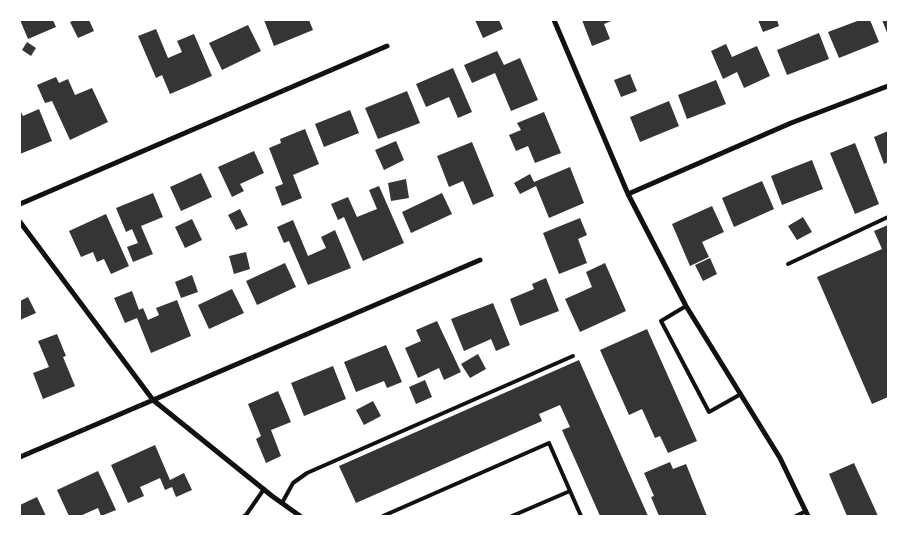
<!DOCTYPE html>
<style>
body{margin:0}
#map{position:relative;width:908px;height:536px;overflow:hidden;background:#fff;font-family:Ubuntu,sans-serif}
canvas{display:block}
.frame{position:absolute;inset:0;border:21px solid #fff;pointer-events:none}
</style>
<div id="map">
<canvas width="908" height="536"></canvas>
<div class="frame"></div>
</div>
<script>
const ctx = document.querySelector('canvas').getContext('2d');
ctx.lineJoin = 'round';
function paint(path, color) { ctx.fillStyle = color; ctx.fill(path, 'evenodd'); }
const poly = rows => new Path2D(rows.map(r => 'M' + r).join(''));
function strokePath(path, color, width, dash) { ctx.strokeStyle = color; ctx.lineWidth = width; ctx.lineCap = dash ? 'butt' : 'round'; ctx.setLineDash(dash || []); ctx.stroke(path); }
const building = poly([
 [20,20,53,20,56,27,28,39],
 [75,20,89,20,94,31,78,38,70,22],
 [264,20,309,20,313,30,274,46],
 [475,20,499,20,503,29,483,38],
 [582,20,614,20,604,24,610,39,592,46],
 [758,20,777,20,779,26,763,32],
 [860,20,870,20,879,42,839,58,828,32],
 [882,20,888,20,888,35],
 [248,25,261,51,222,70,209,43],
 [156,29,168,58,182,52,177,41,194,34,212,76,170,94,162,75,156,78,138,36],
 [819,33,829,59,787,75,777,50],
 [27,42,36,48,31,56,22,50],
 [726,44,732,57,757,46,770,76,744,88,737,72,723,79,711,51],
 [497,51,504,65,520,58,538,100,511,111,495,73,472,83,464,65],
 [453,68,472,112,458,118,449,97,426,107,416,84],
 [630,74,637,91,621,97,614,80],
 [56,77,59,83,68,79,75,95,92,88,108,122,70,140,52,101,45,103,37,85],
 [716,80,726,104,687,119,678,95],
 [407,91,420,123,378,139,365,108],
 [669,101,679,126,640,142,630,117],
 [39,109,52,141,20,154,20,110,23,116],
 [350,110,359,133,324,147,315,124],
 [544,112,561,153,535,163,528,146,516,151,509,135,521,130,517,123],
 [305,129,319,164,293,175,302,198,282,206,275,187,283,184,269,148,281,143,280,139],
 [888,131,888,162,884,164,874,137],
 [396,141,404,160,384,170,375,150],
 [472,142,494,196,473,205,463,181,449,187,437,156],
 [855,143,879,204,855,214,830,153],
 [254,151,264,173,240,184,244,191,232,197,218,167],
 [812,160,823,189,782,205,771,176],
 [570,167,584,203,549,218,536,186,520,194,514,183,530,174,534,182],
 [201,173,212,197,181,211,170,187],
 [406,179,409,198,391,201,388,183],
 [762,181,774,209,734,227,722,198],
 [379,186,404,243,363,261,344,217,338,220,331,204,348,197,357,217,377,209,369,190],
 [153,193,163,217,141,226,153,254,133,262,127,247,138,243,132,229,126,232,116,208],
 [442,193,452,214,411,233,402,212],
 [712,206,724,232,702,242,709,257,690,266,672,224],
 [240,209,248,225,236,230,228,215],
 [106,214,129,266,111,274,104,259,97,262,93,252,81,257,69,231],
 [803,217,812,232,797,240,788,226],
 [580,218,587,235,578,239,587,263,559,274,543,233],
 [192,219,202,240,185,248,175,227],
 [293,220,308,256,326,248,321,237,335,230,351,268,308,285,289,241,284,243,277,227],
 [888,225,888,397,872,404,817,277,882,249,874,231],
 [246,252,250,269,234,274,229,256],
 [710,258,717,274,703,281,695,265],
 [285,263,296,287,257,305,246,281],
 [605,263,626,311,580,332,565,299,592,287,586,272],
 [192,275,198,292,181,298,175,282],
 [546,278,559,311,520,326,510,299,534,289,532,284],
 [232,289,244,313,209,329,198,305],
 [132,291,139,310,143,308,148,320,159,315,156,308,177,300,191,336,151,353,137,318,125,323,114,298],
 [28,297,36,313,20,320,20,301],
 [493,303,510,345,496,351,491,339,464,351,451,319],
 [437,321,461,372,444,380,439,368,418,378,405,348,421,341,416,330],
 [647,329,697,441,668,453,660,436,655,438,642,409,629,415,600,350],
 [57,334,66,356,63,357,75,386,43,399,33,373,49,367,38,341],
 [386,345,402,382,387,388,384,381,356,392,344,362],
 [478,354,486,369,470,378,461,364],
 [579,360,648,516,600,516,562,430,570,427,560,405,539,414,542,421,356,503,339,466],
 [333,366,346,399,304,416,291,383],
 [425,380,432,397,416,404,409,387],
 [278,391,291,422,271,430,281,456,266,463,256,439,261,436,248,404],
 [373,401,381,416,364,425,356,410],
 [155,445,170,480,184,473,192,490,176,497,172,487,165,490,160,478,140,487,144,496,128,503,111,465],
 [670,462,673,469,686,464,707,516,659,516,651,497,654,496,644,473],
 [854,463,878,516,847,516,829,474],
 [98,471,116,510,101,516,98,508,80,516,69,516,57,490],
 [37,497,46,516,20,516,20,505]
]);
const service = poly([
 [788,264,888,217],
 [686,306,661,321,709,412,741,394],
 [282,503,293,483,307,473,573,356],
 [244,516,246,515,264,489],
 [383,516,549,443,581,516],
 [512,516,570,491],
 [796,516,806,511]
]);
const minor = poly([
 [554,20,628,194,686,306,780,458,808,516],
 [628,194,791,123,888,86],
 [20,204,387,46],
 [20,222,153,400,272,496,300,516],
 [20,457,480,260]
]);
paint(building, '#353535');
strokePath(service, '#111', 4);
strokePath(minor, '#111', 5);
</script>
